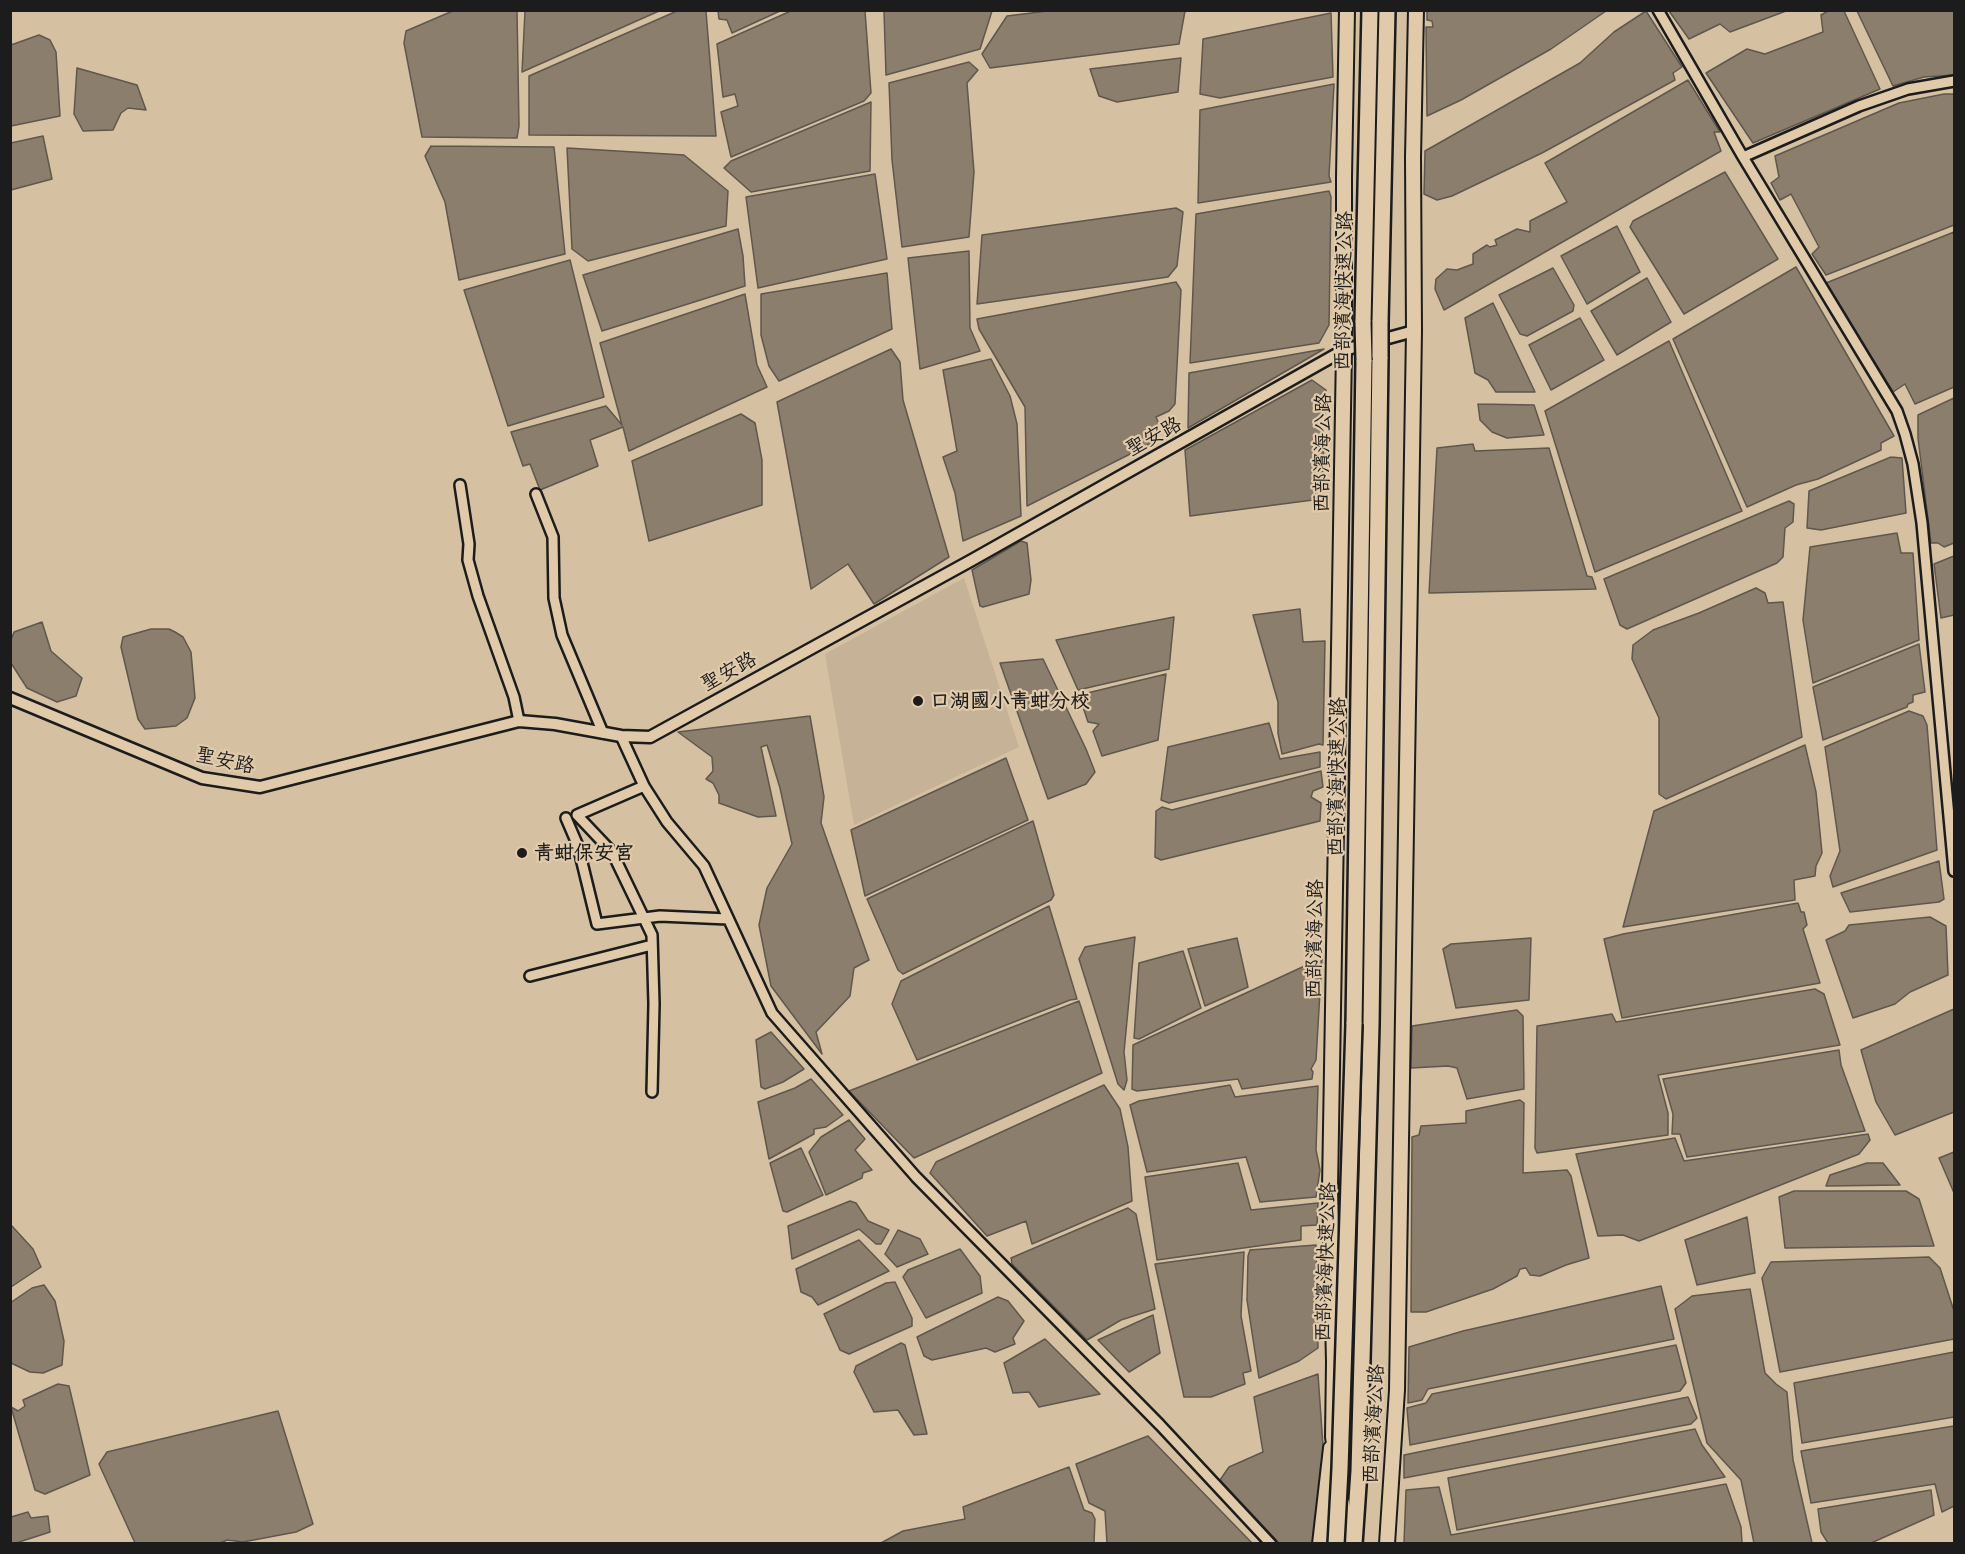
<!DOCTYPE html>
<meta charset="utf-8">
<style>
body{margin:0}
#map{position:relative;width:1965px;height:1554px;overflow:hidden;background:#d5c0a2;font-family:Delius,sans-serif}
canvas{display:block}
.frame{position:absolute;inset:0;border:12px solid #1c1c1c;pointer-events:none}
</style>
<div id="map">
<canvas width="1965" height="1554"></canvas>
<div class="frame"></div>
</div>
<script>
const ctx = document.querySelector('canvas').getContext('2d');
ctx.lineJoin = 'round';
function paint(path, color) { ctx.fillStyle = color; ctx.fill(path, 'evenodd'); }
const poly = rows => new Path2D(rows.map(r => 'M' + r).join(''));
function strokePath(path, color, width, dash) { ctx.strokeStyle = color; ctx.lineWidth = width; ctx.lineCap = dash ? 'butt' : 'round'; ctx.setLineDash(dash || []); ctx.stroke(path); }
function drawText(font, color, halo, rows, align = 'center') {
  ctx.font = font + ' Delius,"LXGW WenKai TC",sans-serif'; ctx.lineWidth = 4.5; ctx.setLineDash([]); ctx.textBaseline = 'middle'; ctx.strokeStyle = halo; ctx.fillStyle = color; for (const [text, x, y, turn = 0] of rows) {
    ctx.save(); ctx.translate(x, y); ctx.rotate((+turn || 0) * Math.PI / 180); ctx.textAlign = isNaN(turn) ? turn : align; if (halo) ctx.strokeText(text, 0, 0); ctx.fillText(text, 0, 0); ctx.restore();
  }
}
const built = poly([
 [964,578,1019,747,854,825,825,654]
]);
const water = poly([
 [455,10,517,11,519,126,517,138,422,137,404,43,406,31,455,10],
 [793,10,865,11,871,93,864,101,731,157,721,112,738,106,735,94,723,97,717,44,793,10],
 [1055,10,1185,10,1185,11,1179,44,990,68,982,54,1007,16,1055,10],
 [525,11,525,10,659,11,522,72,525,11],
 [677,11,706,11,716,136,529,135,529,76,677,11],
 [718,11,718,10,780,11,732,33,727,20,719,19,718,11],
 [884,11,884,10,992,11,980,49,886,75,884,11],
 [1427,11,1427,10,1606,11,1551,49,1461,100,1427,116,1426,27,1433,27,1432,21,1427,20,1427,11],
 [1646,11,1682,67,1673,73,1675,80,1542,153,1452,196,1437,200,1424,194,1425,151,1580,63,1614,32,1646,11],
 [1669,11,1786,11,1730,32,1720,24,1689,39,1669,11],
 [1828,11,1844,11,1880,89,1753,143,1706,73,1747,49,1765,54,1823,32,1821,15,1828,11],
 [1857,11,1954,11,1954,75,1924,77,1893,86,1857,11],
 [1331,13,1333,77,1220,98,1200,94,1203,39,1331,13],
 [39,35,50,40,56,52,60,116,11,126,11,45,39,35],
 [1181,58,1178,92,1117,102,1099,96,1090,69,1181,58],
 [969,62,978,70,967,83,974,172,969,237,902,247,892,160,889,83,969,62],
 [77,68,137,85,146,110,128,108,121,113,113,130,83,131,74,114,77,68],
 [1688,80,1720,132,1714,132,1721,151,1444,310,1435,289,1436,279,1447,269,1457,270,1473,264,1473,254,1487,245,1490,247,1497,245,1495,240,1517,229,1530,232,1530,221,1567,202,1545,163,1688,80],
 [1334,84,1329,176,1331,182,1198,203,1200,110,1334,84],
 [1944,94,1954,94,1954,225,1826,275,1812,254,1819,247,1791,194,1780,200,1771,183,1779,177,1775,156,1899,103,1944,94],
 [871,102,870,171,751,192,724,168,731,161,871,102],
 [43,136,52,179,11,190,11,143,43,136],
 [431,146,554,147,565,254,459,280,445,202,425,156,431,146],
 [567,148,684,155,728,191,726,226,588,261,572,249,567,148],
 [1725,172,1778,259,1684,314,1630,227,1633,221,1725,172],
 [875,174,887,259,758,288,746,197,875,174],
 [1329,191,1331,197,1329,325,1319,343,1190,363,1196,214,1329,191],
 [1176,208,1183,212,1177,266,1168,277,977,304,982,235,1176,208],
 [1617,226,1640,272,1587,304,1561,256,1617,226],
 [738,229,743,256,745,286,602,331,583,275,738,229],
 [1954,232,1954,387,1915,404,1905,384,1893,392,1826,283,1954,232],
 [969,251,970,328,980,351,920,369,908,258,969,251],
 [570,260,604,397,508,426,464,290,570,260],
 [1796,267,1894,436,1881,443,1881,450,1818,479,1796,485,1747,507,1673,339,1796,267],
 [1553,268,1574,305,1573,311,1527,336,1520,334,1499,295,1553,268],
 [887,273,892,329,779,381,769,366,761,335,761,294,887,273],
 [1647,278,1671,322,1617,355,1591,311,1647,278],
 [1176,282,1181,290,1175,404,1169,411,1156,417,1159,424,1150,428,1152,443,1027,506,1025,407,979,329,977,319,1176,282],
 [745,294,757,365,767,387,629,451,623,427,590,440,598,466,540,490,530,464,523,466,511,432,606,406,622,425,600,343,745,294],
 [1493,303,1535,392,1496,392,1488,380,1475,373,1465,318,1493,303],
 [1580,318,1604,360,1551,390,1529,345,1580,318],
 [1669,341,1742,511,1595,572,1545,411,1669,341],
 [891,349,900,362,903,400,949,557,874,604,848,564,811,589,777,402,891,349],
 [1324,349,1188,428,1189,373,1324,349],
 [991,359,1010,396,1017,424,1021,516,963,541,955,493,943,457,957,451,943,370,991,359],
 [1312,380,1326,390,1322,491,1313,500,1190,516,1185,450,1312,380],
 [1954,398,1954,543,1944,547,1938,543,1931,543,1918,438,1918,415,1954,398],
 [1478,404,1534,405,1544,435,1507,438,1492,432,1480,420,1478,404],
 [741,414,755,423,762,460,762,505,649,541,632,461,741,414],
 [1473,444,1475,451,1549,448,1587,576,1592,577,1596,589,1429,593,1437,448,1473,444],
 [1891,457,1902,458,1906,513,1821,530,1807,528,1809,491,1891,457],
 [1789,501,1794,504,1793,522,1785,528,1783,557,1777,563,1627,629,1620,625,1604,579,1789,501],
 [1897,533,1901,553,1913,553,1919,640,1813,683,1803,620,1810,547,1897,533],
 [1021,541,1027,543,1031,580,1029,594,983,607,980,606,972,570,1021,541],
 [1954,556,1954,615,1941,618,1934,564,1954,556],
 [1756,588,1765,593,1768,603,1783,602,1802,737,1666,799,1659,794,1659,718,1632,659,1633,645,1653,630,1699,613,1756,588],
 [1300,609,1303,642,1325,641,1323,745,1319,744,1282,754,1278,733,1278,702,1253,615,1300,609],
 [1174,617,1169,669,1078,690,1056,640,1174,617],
 [42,622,51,651,82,678,76,696,57,702,27,688,11,663,11,640,14,632,42,622],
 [151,629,169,629,175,632,183,637,191,652,195,698,187,718,176,726,145,729,138,719,121,647,123,637,151,629],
 [1919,644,1925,692,1913,695,1913,702,1908,704,1907,707,1823,740,1813,687,1919,644],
 [1043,659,1086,749,1095,772,1086,784,1048,799,1000,663,1043,659],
 [1166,674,1158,740,1102,756,1093,731,1099,724,1088,722,1079,695,1166,674],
 [1909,711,1923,716,1927,725,1937,850,1833,887,1830,876,1840,851,1825,747,1909,711],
 [810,716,824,797,821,823,869,960,854,968,850,996,816,1032,822,1054,771,986,759,925,767,888,792,844,780,788,767,745,761,747,776,816,758,817,719,803,719,795,713,783,706,779,713,771,712,757,678,732,810,716],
 [1269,723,1280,759,1320,752,1320,767,1169,803,1161,800,1168,747,1269,723],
 [1805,745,1816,792,1822,853,1816,866,1815,876,1794,880,1795,900,1623,927,1654,811,1805,745],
 [1006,758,1028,820,865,896,851,830,1006,758],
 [1321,771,1323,787,1313,791,1311,797,1321,803,1320,821,1161,860,1155,857,1156,811,1162,807,1172,810,1321,771],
 [1033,821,1054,895,1051,900,903,974,898,970,867,899,1033,821],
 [1939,861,1944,899,1939,902,1850,912,1841,893,1939,861],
 [1798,903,1801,912,1804,912,1807,925,1803,929,1820,983,1622,1018,1604,939,1623,934,1798,903],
 [1049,906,1077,999,1070,1000,917,1060,892,1004,901,981,1049,906],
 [1930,917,1946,926,1948,975,1910,992,1895,1004,1853,1018,1826,940,1845,931,1849,925,1930,917],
 [1135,937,1124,1052,1127,1080,1124,1090,1118,1084,1079,959,1085,947,1135,937],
 [1237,938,1248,987,1205,1006,1188,949,1237,938],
 [1531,938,1529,1000,1456,1008,1443,949,1451,944,1531,938],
 [1183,951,1201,1008,1139,1039,1134,1038,1139,963,1183,951],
 [1322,958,1316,1060,1311,1069,1313,1072,1312,1079,1242,1089,1238,1079,1137,1091,1132,1089,1133,1045,1322,958],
 [1815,989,1824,994,1840,1045,1658,1075,1668,1113,1668,1135,1537,1153,1535,1148,1537,1026,1612,1014,1616,1022,1815,989],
 [1079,1001,1102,1073,914,1158,849,1091,1079,1001],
 [1954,1009,1954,1112,1895,1135,1876,1102,1861,1050,1954,1009],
 [1517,1010,1523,1016,1524,1089,1467,1099,1457,1068,1448,1066,1411,1068,1412,1026,1517,1010],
 [771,1032,804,1069,783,1082,765,1089,761,1087,756,1040,771,1032],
 [1839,1050,1841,1065,1865,1131,1687,1157,1680,1134,1672,1134,1673,1114,1663,1079,1839,1050],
 [811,1079,843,1115,826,1127,814,1129,814,1134,769,1159,758,1102,795,1088,811,1079],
 [1104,1085,1120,1109,1128,1147,1132,1201,1032,1244,1026,1221,987,1236,930,1173,936,1162,1104,1085],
 [1230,1085,1235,1097,1318,1086,1316,1150,1320,1170,1316,1197,1260,1202,1246,1157,1147,1172,1130,1105,1139,1101,1230,1085],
 [1520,1100,1524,1103,1523,1173,1567,1170,1571,1176,1589,1258,1566,1265,1540,1276,1530,1275,1526,1268,1520,1269,1517,1276,1493,1289,1426,1312,1411,1312,1412,1137,1419,1135,1421,1126,1466,1123,1466,1111,1520,1100],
 [849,1120,865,1139,855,1150,872,1170,863,1173,862,1178,826,1195,809,1152,821,1137,849,1120],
 [1868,1134,1870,1140,1859,1154,1639,1241,1623,1235,1598,1236,1576,1154,1675,1138,1684,1161,1868,1134],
 [801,1148,823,1195,787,1212,783,1211,770,1163,801,1148],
 [1954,1152,1954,1193,1939,1158,1954,1152],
 [1238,1163,1251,1210,1318,1203,1317,1225,1301,1226,1301,1240,1157,1260,1145,1177,1238,1163],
 [1867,1163,1883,1163,1900,1185,1826,1186,1830,1175,1867,1163],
 [1794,1191,1906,1191,1919,1199,1934,1246,1785,1248,1779,1197,1794,1191],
 [850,1201,856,1203,868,1221,889,1230,881,1244,876,1244,859,1229,792,1259,788,1226,850,1201],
 [1128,1208,1136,1214,1155,1309,1121,1320,1087,1340,1012,1264,1011,1258,1128,1208],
 [1747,1217,1755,1273,1697,1285,1685,1240,1747,1217],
 [11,1225,33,1249,41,1267,11,1287,11,1225],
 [898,1230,920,1239,928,1254,897,1267,885,1254,898,1230],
 [859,1240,889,1271,818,1305,812,1297,801,1292,796,1269,859,1240],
 [1316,1245,1318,1348,1299,1361,1259,1378,1247,1300,1248,1256,1250,1250,1316,1245],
 [960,1249,980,1276,982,1293,926,1318,903,1277,908,1270,960,1249],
 [1244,1252,1241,1316,1251,1371,1243,1373,1245,1384,1211,1397,1184,1397,1155,1264,1244,1252],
 [1929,1257,1940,1268,1954,1311,1954,1339,1780,1372,1762,1278,1771,1262,1929,1257],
 [895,1282,912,1318,912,1326,849,1354,840,1350,824,1314,886,1283,895,1282],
 [44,1285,55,1301,64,1341,62,1365,43,1373,30,1372,11,1363,10,1303,32,1288,44,1285],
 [1661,1286,1674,1339,1428,1389,1422,1400,1408,1403,1409,1347,1463,1331,1661,1286],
 [1750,1289,1765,1373,1776,1384,1787,1392,1793,1460,1812,1543,1754,1543,1741,1480,1707,1443,1675,1309,1692,1296,1750,1289],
 [998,1297,1008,1301,1024,1321,1013,1338,1015,1344,995,1352,986,1348,932,1360,924,1356,917,1337,998,1297],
 [1153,1315,1160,1353,1129,1372,1098,1340,1153,1315],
 [1045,1339,1100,1394,1039,1407,1029,1392,1013,1393,1004,1363,1045,1339],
 [901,1343,905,1345,927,1434,914,1435,898,1410,874,1412,854,1372,856,1366,901,1343],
 [1676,1345,1686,1383,1680,1391,1410,1445,1407,1408,1426,1403,1432,1394,1676,1345],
 [1954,1352,1954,1417,1802,1443,1794,1383,1954,1352],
 [1318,1374,1323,1446,1317,1543,1279,1543,1220,1480,1229,1467,1263,1452,1254,1397,1318,1374],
 [58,1384,69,1386,90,1475,45,1494,35,1490,11,1407,18,1411,25,1406,23,1400,58,1384],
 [1688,1397,1697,1418,1691,1424,1404,1478,1404,1455,1688,1397],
 [278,1411,313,1524,296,1532,243,1542,227,1540,218,1544,135,1543,99,1464,107,1452,278,1411],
 [1954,1426,1954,1506,1942,1512,1935,1484,1811,1503,1801,1451,1954,1426],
 [1695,1429,1702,1445,1725,1477,1457,1530,1448,1478,1695,1429],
 [1148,1436,1252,1543,1107,1543,1105,1511,1089,1503,1076,1464,1148,1436],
 [1069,1467,1084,1510,1092,1513,1095,1519,1094,1543,881,1543,903,1531,965,1519,963,1507,1069,1467],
 [1726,1484,1741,1527,1742,1543,1404,1543,1406,1490,1439,1487,1451,1535,1726,1484],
 [1931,1490,1934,1515,1871,1543,1828,1543,1821,1532,1818,1509,1931,1490],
 [28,1512,31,1518,48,1516,50,1532,16,1543,11,1543,11,1517,28,1512]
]);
const minor = poly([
 [1658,10,1743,157,1897,411,1905,434,1913,464,1922,523,1954,871],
 [1743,157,1859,106,1908,89,1954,81],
 [460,485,469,544,468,560,478,596,514,697,519,721],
 [536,494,553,537,554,598,562,635,603,733],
 [621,736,644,786,667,822,704,866,772,1013,916,1177,1160,1425,1271,1544],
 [644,786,577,815,612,852,652,935,654,1004,652,1092],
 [566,818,578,846,597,924,660,916,728,919],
 [530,976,652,945]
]);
const tertiary = poly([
 [10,698,202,778,260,787,519,721,555,724,621,736,650,737,972,560,1344,350,1414,331]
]);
const primary = poly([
 [1336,1457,1333,1437,1334,1362,1330,1188,1344,350,1344,177,1347,10],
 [1342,1503,1348,1544],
 [1320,1544,1331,1448],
 [1387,1544,1397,1390,1414,331,1413,157,1416,10]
]);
const trunk = poly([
 [1363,322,1370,10],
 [1380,322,1387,10],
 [1354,1024,1364,360],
 [1354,1544,1359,1471,1371,1025,1380,357]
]);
const trunkBridge = poly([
 [1363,322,1364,360],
 [1380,322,1380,357],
 [1336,1544,1340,1469,1354,1024]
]);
const markers = [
 [918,701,6,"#1c1c1c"],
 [522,853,6,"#1c1c1c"]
];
const streetNames = [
 ["西部濱海快速公路",1344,291,-89],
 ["聖安路",1154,437,-29],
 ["西部濱海公路",1323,453,-89],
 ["聖安路",729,672,-29],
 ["聖安路",225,761,12],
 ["西部濱海快速公路",1337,777,-89],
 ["西部濱海公路",1315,939,-89],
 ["西部濱海快速公路",1326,1262,-88],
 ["西部濱海公路",1374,1424,-87]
];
const poiNames = [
 ["口湖國小青蚶分校",930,701],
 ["青蚶保安宮",534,853]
];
paint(built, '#c5b297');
paint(water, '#8b7e6c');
strokePath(water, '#5f574c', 1.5);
strokePath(minor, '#1c1c1c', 14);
strokePath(tertiary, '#1c1c1c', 15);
strokePath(primary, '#1c1c1c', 18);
strokePath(trunk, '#1c1c1c', 20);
strokePath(minor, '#e1caaa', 9);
strokePath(tertiary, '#e1caaa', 10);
strokePath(primary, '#e1caaa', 14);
strokePath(trunk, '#e1caaa', 15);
strokePath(trunkBridge, '#1c1c1c', 20, []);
strokePath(trunkBridge, '#e1caaa', 15);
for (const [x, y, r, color] of markers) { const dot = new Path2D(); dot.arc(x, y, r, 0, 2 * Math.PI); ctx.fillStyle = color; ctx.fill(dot); strokePath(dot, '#e1caaa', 2); }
drawText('20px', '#1c1c1c', '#e1caaa', streetNames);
drawText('bold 20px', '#1c1c1c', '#e1caaa', poiNames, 'left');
</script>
